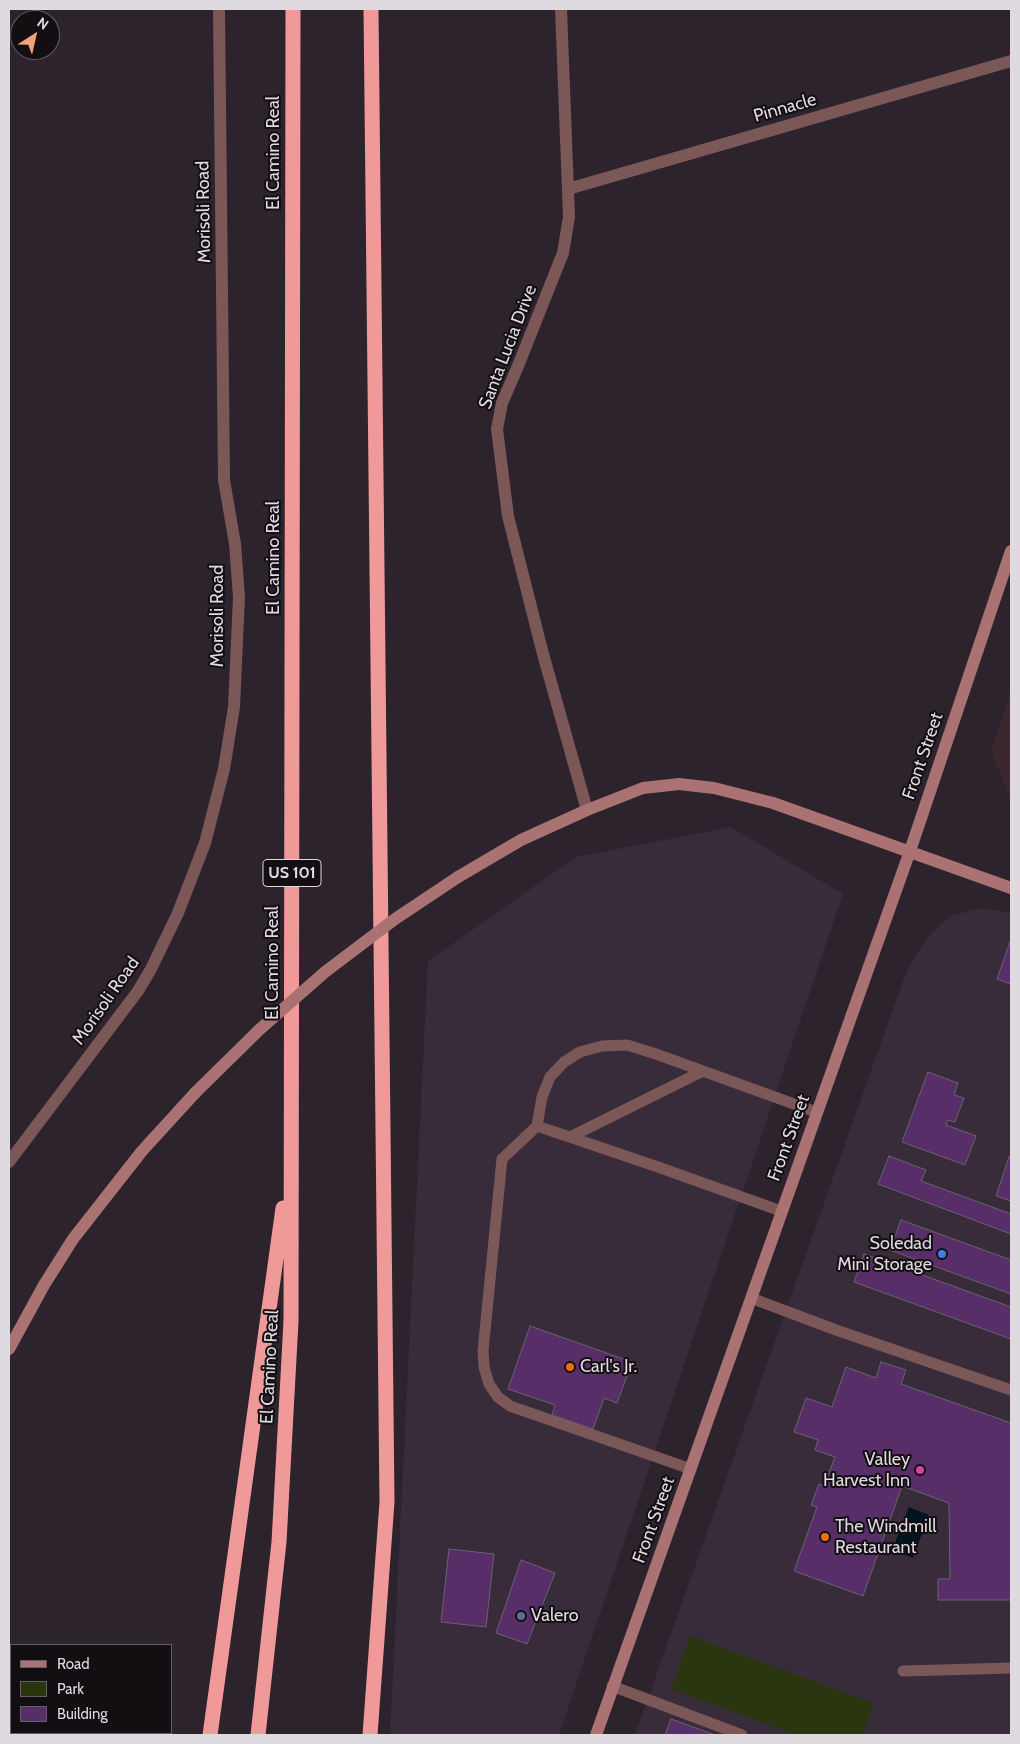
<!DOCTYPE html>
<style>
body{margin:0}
#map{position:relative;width:1020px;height:1744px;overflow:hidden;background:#2c232d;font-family:Cabin,sans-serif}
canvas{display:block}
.frame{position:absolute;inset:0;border:10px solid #dfd9e0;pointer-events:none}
.legend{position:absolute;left:10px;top:1644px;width:162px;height:90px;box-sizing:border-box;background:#120e12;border:1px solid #645f64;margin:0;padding:6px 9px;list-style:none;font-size:15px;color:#dfd9e0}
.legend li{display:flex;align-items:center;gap:10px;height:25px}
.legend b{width:25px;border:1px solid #645f64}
.north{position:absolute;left:10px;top:10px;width:50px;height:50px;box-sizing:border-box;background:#120e12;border:1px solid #645f64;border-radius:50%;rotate:35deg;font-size:14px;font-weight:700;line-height:20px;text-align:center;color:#dfd9e0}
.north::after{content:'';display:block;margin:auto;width:18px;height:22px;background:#f0a278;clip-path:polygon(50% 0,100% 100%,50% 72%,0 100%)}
</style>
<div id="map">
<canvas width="1020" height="1744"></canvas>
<div class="frame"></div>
<ul class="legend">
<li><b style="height:6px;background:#aa7272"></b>Road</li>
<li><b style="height:14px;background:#2a360f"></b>Park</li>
<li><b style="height:14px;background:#572e68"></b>Building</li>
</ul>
<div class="north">N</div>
</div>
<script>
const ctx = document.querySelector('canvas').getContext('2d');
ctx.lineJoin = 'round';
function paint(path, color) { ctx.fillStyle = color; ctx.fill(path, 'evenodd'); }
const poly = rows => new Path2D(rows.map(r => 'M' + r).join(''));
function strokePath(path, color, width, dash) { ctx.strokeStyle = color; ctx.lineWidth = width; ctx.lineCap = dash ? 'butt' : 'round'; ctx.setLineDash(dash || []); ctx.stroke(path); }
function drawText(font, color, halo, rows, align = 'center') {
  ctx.font = font + ' Cabin,sans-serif'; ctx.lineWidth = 4; ctx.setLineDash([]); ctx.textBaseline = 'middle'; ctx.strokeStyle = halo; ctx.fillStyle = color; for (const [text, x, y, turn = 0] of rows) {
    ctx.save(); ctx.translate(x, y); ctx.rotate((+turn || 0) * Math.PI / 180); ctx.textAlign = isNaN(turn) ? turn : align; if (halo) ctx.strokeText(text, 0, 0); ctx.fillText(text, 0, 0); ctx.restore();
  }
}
const built = poly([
 [731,827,843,894,559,1735,390,1735,428,961,576,857],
 [977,909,989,909,1011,914,1011,1735,635,1735,904,978,913,959,927,938,945,921,954,915]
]);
const industrial = poly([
 [1011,689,1011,801,991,750]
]);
const green = poly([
 [690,1636,874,1703,863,1735,797,1735,671,1689]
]);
const water = poly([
 [909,1507,929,1515,913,1558,892,1550]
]);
const building = poly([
 [1011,939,1011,984,997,979,1011,939],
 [928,1072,958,1083,954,1095,964,1098,955,1122,948,1120,946,1125,976,1136,965,1165,902,1142,928,1072],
 [889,1156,926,1170,921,1181,1011,1214,1011,1234,878,1184,889,1156],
 [1009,1157,1011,1157,1011,1201,996,1196,1009,1157],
 [901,1220,1011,1260,1011,1294,890,1250,901,1220],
 [864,1254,1011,1307,1011,1339,854,1282,864,1254],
 [530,1326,632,1362,617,1403,604,1398,593,1429,552,1415,555,1405,508,1389,530,1326],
 [881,1362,906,1370,901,1384,1011,1423,1011,1600,938,1600,938,1579,950,1579,949,1503,902,1486,863,1596,794,1571,817,1507,811,1505,819,1484,824,1486,835,1457,815,1450,818,1440,794,1432,806,1398,832,1407,846,1367,876,1378,881,1362],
 [449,1549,494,1554,486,1627,441,1622,449,1549],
 [521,1560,555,1573,527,1644,496,1633,521,1560],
 [671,1719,715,1735,665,1735,671,1719]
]);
const lane = poly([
 [537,1126,502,1159,483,1351,484,1367,489,1384,498,1397,510,1406,691,1469],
 [570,1137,703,1071],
 [781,1211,658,1167,537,1126,542,1097,550,1077,564,1062,580,1052,602,1046,627,1045,656,1054,816,1112],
 [751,1298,836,1330,1011,1390],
 [903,1671,1011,1668],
 [612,1686,742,1735]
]);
const street = poly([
 [561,9,569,217,563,253,518,366,502,403,497,429,508,516,543,654,587,810],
 [568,189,1011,61],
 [9,1162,138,991,151,969,178,913,205,843,224,769,234,707,239,597,235,544,224,480,219,9]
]);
const secondary = poly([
 [458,877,521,840,587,810,643,788,679,784,714,788,773,803,1011,888],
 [9,1349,44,1285,73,1239,142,1151,195,1093],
 [596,1735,910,851,1011,551]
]);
const highway = poly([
 [210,1735,283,1208],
 [258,1735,279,1542,291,1321,293,9],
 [370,1735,387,1502,371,9]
]);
const secondaryBridge = poly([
 [195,1093,259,1030,325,972,395,919,458,877]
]);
const markers = [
 [942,1254,5,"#3f7fe0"],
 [570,1367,5,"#e8710a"],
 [920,1470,5,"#d1479c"],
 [825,1537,5,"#e8710a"],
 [521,1616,5,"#5c6f8a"]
];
const shields = [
 [292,873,58]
];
const shieldNames = [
 ["US 101",292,873]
];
const streetNames = [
 ["Pinnacle",785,108,-16],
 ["El Camino Real",274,153,-90],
 ["Morisoli Road",204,212,-91],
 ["Santa Lucia Drive",508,347,-69],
 ["El Camino Real",274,558,-90],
 ["Morisoli Road",218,616,-90],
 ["Front Street",923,756,-71],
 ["El Camino Real",273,963,-90],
 ["Morisoli Road",106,1001,-55],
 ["Front Street",789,1138,-70],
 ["El Camino Real",270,1367,-87],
 ["Front Street",654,1520,-70]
];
const poiNames = [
 ["Soledad",932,1244,"right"],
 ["Mini Storage",932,1265,"right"],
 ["Carl's Jr.",580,1367],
 ["Valley",910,1460,"right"],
 ["Harvest Inn",910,1481,"right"],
 ["The Windmill",835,1527],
 ["Restaurant",835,1548],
 ["Valero",531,1616]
];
paint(built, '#382c3a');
paint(industrial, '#3b272d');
paint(green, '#2a360f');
paint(water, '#001522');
paint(building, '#572e68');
strokePath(building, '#6a626e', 1);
strokePath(lane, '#7b5757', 11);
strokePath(street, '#7b5757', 12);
strokePath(secondary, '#aa7272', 12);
strokePath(highway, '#f09999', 15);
strokePath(secondaryBridge, '#aa7272', 12);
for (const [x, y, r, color] of markers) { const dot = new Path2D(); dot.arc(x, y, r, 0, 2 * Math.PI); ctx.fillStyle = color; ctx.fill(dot); strokePath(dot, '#120e12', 2); }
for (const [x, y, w] of shields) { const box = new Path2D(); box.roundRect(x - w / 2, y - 13.5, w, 27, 4); ctx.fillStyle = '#120e12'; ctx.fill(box); strokePath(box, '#dfd9e0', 1); }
drawText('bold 16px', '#dfd9e0', null, shieldNames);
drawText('18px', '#dfd9e0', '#120e12', streetNames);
drawText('18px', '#dfd9e0', '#120e12', poiNames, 'left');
</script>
